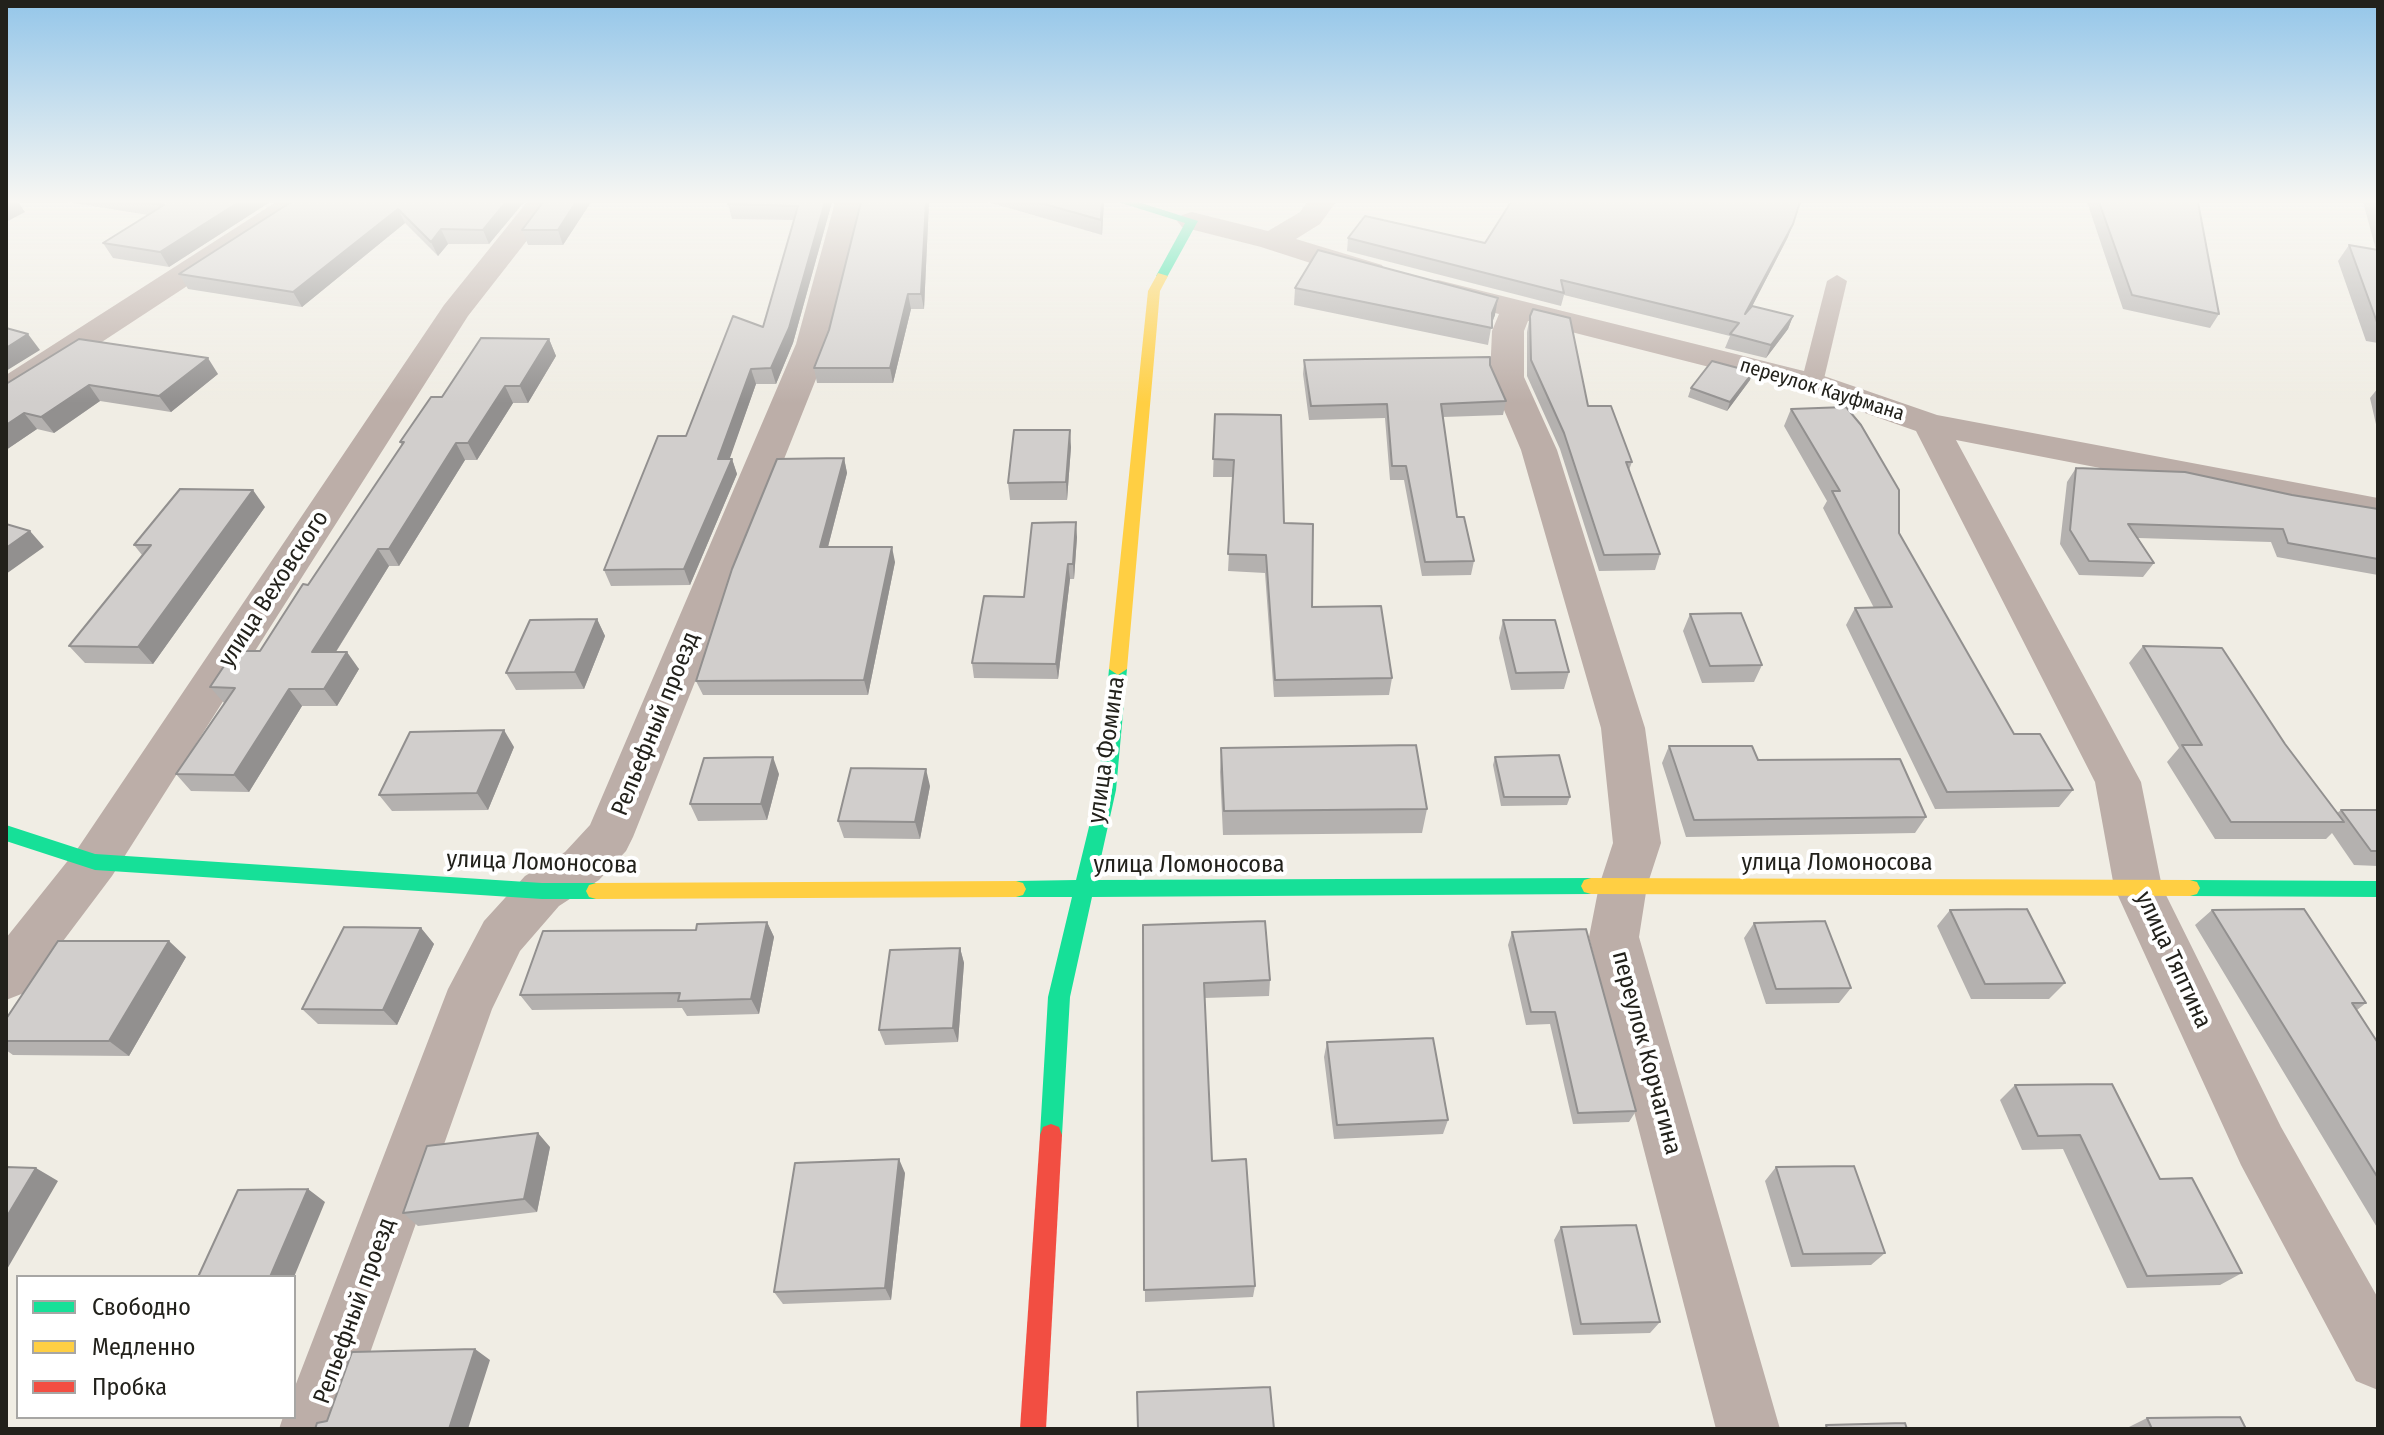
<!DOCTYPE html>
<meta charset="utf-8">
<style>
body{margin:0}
#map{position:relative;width:2384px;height:1435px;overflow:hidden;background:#f0ede4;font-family:"Fira Sans Condensed",sans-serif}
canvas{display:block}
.frame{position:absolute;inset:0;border:8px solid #22211b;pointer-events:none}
.legend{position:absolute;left:16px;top:1275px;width:280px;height:144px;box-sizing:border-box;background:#fff;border:2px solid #a7a6a4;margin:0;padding:10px 14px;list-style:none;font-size:24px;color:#22211b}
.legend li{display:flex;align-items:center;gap:16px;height:40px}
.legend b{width:40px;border:2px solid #a7a6a4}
</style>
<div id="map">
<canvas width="2384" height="1435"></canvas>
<div class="frame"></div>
<ul class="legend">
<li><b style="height:10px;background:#16e098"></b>Свободно</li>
<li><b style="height:10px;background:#ffcf43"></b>Медленно</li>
<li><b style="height:10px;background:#f24e42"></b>Пробка</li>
</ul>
</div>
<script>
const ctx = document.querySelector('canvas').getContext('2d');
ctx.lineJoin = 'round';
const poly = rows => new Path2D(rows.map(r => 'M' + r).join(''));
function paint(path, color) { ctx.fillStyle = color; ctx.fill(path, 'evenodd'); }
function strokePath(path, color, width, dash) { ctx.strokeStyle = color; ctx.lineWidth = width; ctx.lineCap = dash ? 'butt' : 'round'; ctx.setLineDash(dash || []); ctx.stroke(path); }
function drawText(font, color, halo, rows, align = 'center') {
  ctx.font = font + ' "Fira Sans Condensed",sans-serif'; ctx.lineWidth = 8; ctx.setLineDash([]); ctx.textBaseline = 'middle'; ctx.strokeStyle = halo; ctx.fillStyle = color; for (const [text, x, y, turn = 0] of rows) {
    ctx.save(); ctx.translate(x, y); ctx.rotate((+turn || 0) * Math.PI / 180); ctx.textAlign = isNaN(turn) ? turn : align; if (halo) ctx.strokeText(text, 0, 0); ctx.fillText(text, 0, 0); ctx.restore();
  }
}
const lane = poly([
 [1837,275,1847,281,1823,383,1812,390,1804,388,1801,383,1827,281,1837,275]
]);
const street = poly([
 [276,202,310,202,306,208,18,397,6,400,6,375,276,202],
 [527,202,557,202,468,316,112,876,24,993,6,1000,6,938,78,848,444,305,527,202],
 [835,202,864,202,830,344,633,837,626,851,599,880,559,906,520,951,492,1009,343,1429,279,1429,283,1417,294,1417,294,1389,448,989,484,921,525,876,565,852,590,825,796,344,835,202],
 [1307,202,1336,202,1320,224,1296,239,1382,265,1386,272,1382,279,1371,281,1360,279,1261,247,1182,227,1177,221,1182,215,1192,212,1268,231,1300,212,1307,202],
 [1438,280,1824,376,1937,415,2378,498,2378,522,1956,440,2141,782,2162,887,2281,1127,2378,1298,2378,1390,2356,1381,2241,1165,2114,887,2095,782,1916,431,1800,390,1528,321,1524,331,1524,377,1557,450,1645,728,1661,843,1647,886,1639,937,1780,1429,1716,1429,1589,937,1599,886,1613,843,1601,728,1521,450,1490,377,1492,331,1499,314,1427,296,1422,289,1427,282,1438,280]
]);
const fast = poly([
 [1118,202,1138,202,1198,221,1166,279,1156,276,1185,223,1118,202],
 [1118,663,1127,669,1116,790,1096,880,1591,878,1598,880,1601,886,1598,892,1591,894,1092,897,1070,997,1062,1135,1059,1143,1051,1146,1043,1143,1040,1135,1048,997,1072,897,1016,897,1009,895,1006,889,1009,883,1016,881,1076,880,1098,790,1109,669,1118,663],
 [6,825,95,854,542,883,596,883,603,885,606,891,603,897,596,899,542,899,95,870,6,841,6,825],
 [2190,880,2378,881,2378,897,2190,896,2183,894,2180,888,2183,882,2190,880]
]);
const slow = poly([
 [1158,273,1168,276,1160,291,1127,669,1118,675,1109,669,1148,291,1158,273],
 [1591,878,2190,880,2197,882,2200,888,2197,894,2190,896,1591,894,1584,892,1581,886,1584,880,1591,878],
 [1016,881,1023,883,1026,889,1023,895,1016,897,596,899,589,897,586,891,589,885,596,883,1016,881]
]);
const jam = poly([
 [1051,1124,1059,1127,1062,1135,1046,1429,1020,1429,1040,1135,1043,1127,1051,1124]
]);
const wall = poly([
 [68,202,270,202,169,267,113,258,103,243,148,215],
 [291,202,524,202,489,244,448,244,438,256,405,223,302,307,188,289,179,274],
 [591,202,563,245,528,245,522,230],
 [832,202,793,343,776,384,756,384,729,459,732,459,737,474,690,585,611,586,604,570,686,436,763,327,794,220,732,219,728,204],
 [929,202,924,309,911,309,893,383,817,383,814,368],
 [988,202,1104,202,1102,235],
 [2087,202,2198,202,2219,314,2210,328,2123,309],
 [2363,202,2378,202,2378,343,2366,341,2338,261,2349,245,2376,250],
 [1788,237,1752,306,1793,316,1788,329,1766,358,1725,348,1730,336,1564,295,1561,306,1347,251,1348,238,1485,243],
 [1295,288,1495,315,1492,323,1488,345,1294,305],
 [1530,316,1588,406,1632,462,1629,470,1660,554,1655,570,1599,571,1560,449,1527,376,1527,332],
 [549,339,556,356,528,403,513,403,477,460,465,460,399,566,389,566,336,652,359,669,337,706,302,706,249,792,191,791,176,774,224,703,210,687,260,651,308,585,402,446,400,442,442,397],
 [1304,360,1490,365,1506,401,1503,415,1443,417,1457,517,1474,561,1471,575,1422,576,1404,480,1390,480,1385,418,1309,420,1303,374],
 [218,374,171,412,100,401,54,433,37,429,6,450,6,384],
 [1750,380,1727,411,1688,397,1691,388],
 [2378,388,2378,433,2370,398],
 [1791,409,1899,533,2014,734,2073,790,2059,807,1935,809,1846,625,1855,608,1874,608,1823,508,1827,501,1784,426],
 [1215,414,1284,523,1312,607,1392,678,1389,695,1274,697,1265,573,1228,571,1233,477,1213,477],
 [1071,447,1067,500,1010,500,1008,483],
 [844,458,847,473,828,547,895,562,868,695,703,695,696,681],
 [2076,468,2292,495,2378,509,2378,575,2277,557,2271,542,2138,538,2154,563,2143,577,2079,575,2060,544,2067,482],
 [265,507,153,664,85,663,69,646,142,555,134,545],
 [1077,537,1074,579,1070,579,1058,679,974,678,972,663,1024,597],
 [1690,614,1762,665,1754,682,1702,683,1683,631],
 [597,619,605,636,584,689,516,690,506,673],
 [1503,620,1569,672,1564,689,1511,690,1499,638],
 [2143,646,2285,744,2337,813,2341,810,2378,810,2378,866,2354,865,2332,833,2326,839,2215,839,2167,762,2179,748,2129,663],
 [1669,746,1758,760,1926,817,1915,833,1686,837,1662,763],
 [514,747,488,810,392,811,379,795],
 [1221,748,1427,809,1422,833,1223,835,1220,772],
 [1495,757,1570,797,1567,805,1501,806,1493,765],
 [779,774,767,820,698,821,690,804],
 [930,786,920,839,844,838,838,821],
 [1950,910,2065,983,2049,999,1971,999,1937,926],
 [2212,910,2366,1003,2357,1010,2378,1043,2378,1229,2195,925],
 [767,922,774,937,759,1014,687,1016,682,1008,532,1010,520,995,696,930],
 [1754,923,1851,988,1839,1003,1766,1004,1744,938],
 [1143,925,1270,980,1269,996,1204,998,1212,1161,1255,1286,1253,1297,1145,1302],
 [421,928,434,944,397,1025,318,1024,302,1009],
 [1512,932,1636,1111,1629,1122,1573,1124,1550,1024,1526,1025,1508,945],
 [960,948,964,963,958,1042,885,1045,879,1030],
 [186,957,129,1056,13,1055,6,1050,6,1019],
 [1327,1042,1448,1120,1443,1134,1334,1139,1324,1057],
 [2015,1085,2160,1179,2242,1273,2220,1285,2127,1288,2063,1149,2022,1150,2000,1100],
 [550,1147,537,1212,418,1226,403,1213],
 [1776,1167,1885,1253,1871,1265,1791,1267,1765,1181],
 [905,1173,891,1300,783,1304,774,1292],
 [1561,1227,1660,1322,1650,1333,1573,1335,1554,1240],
 [2147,1418,2246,1429,2127,1429,2127,1428]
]);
const shadedWall = poly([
 [6,202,18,202,25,212,6,222],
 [239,202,270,202,169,267,160,252],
 [506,202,524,202,489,244,483,230],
 [576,202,591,202,563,245,558,230],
 [825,202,832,202,793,343,776,384,771,368],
 [926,202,929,202,924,309,921,294],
 [1102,202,1104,202,1102,235,1101,220],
 [398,209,405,223,302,307,293,292],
 [1793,224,1788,237,1741,328,1745,314],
 [441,229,448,244,438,256,431,242],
 [908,294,911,309,893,383,890,368],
 [1498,298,1495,315,1489,330,1492,313],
 [1793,316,1788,329,1766,358,1771,345],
 [28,334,40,350,6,371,6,348],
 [549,339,556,356,528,403,520,386],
 [208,358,218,374,171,412,159,396],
 [751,369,756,384,724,475,718,459],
 [1753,372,1750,380,1727,411,1730,402],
 [89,385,100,401,54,433,41,417],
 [505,386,513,403,477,460,468,443],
 [24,413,37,429,6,450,6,425],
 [1070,430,1071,447,1067,500,1066,482],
 [456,443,465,460,399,566,389,549],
 [844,458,847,473,824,562,820,547],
 [732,459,737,474,690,585,684,569],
 [253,490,265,507,153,664,138,647],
 [1076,522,1077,537,1074,579,1073,564],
 [30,531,44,547,6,574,6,548],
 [892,547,895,562,868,695,864,680],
 [378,549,389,566,325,669,312,652],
 [1068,564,1070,579,1058,679,1056,664],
 [597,619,605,636,584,689,575,672],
 [347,652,359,669,337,706,324,689],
 [289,689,302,706,249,792,234,775],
 [504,730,514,747,488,810,477,793],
 [773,757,779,774,767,820,761,804],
 [926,769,930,786,920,839,915,822],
 [767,922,774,937,759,1014,751,999],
 [421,928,434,944,397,1025,383,1010],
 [169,941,186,957,129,1056,109,1041],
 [960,948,964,963,958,1042,953,1028],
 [538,1133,550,1147,537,1212,524,1199],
 [899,1159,905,1173,891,1300,885,1288],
 [36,1168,58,1181,6,1271,6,1218],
 [308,1189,325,1202,294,1277,270,1277],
 [475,1349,490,1360,468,1429,449,1429]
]);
const building = poly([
 [146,202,239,202,160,252,103,243,164,205,146,202],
 [291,202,506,202,483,230,441,229,431,242,398,209,293,292,179,274,291,202],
 [543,202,576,202,558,230,522,230,543,202],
 [730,202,825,202,789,328,771,368,751,369,718,459,732,459,684,569,604,570,658,436,686,436,733,316,763,327,798,206,728,204,730,202],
 [861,202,926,202,921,294,908,294,890,368,814,368,829,330,861,202],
 [1037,202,1102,202,1101,220,1037,202],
 [1511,202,1800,202,1793,224,1745,314,1752,306,1793,316,1771,345,1730,334,1739,323,1561,280,1564,293,1348,238,1365,216,1485,243,1511,202],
 [2099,202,2198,202,2219,314,2132,295,2099,202],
 [2349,245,2378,250,2378,325,2349,245],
 [1318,250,1498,298,1492,313,1492,328,1295,288,1318,250],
 [1533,309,1570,318,1588,406,1611,406,1632,462,1626,462,1660,554,1604,555,1564,433,1531,360,1530,316,1533,309],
 [6,328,28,334,6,348,6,328],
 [481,338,549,339,520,386,505,386,468,443,456,443,389,549,378,549,312,652,347,652,324,689,289,689,234,775,176,774,235,688,210,687,234,651,260,651,303,584,308,585,404,442,400,442,431,397,442,397,481,338],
 [79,339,208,358,159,396,89,385,41,417,24,413,6,425,6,384,79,339],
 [1490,357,1490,365,1506,401,1441,404,1457,517,1464,517,1474,561,1425,562,1406,466,1392,466,1387,404,1311,406,1304,360,1490,357],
 [1712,361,1753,372,1730,402,1691,388,1712,361],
 [1846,407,1861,425,1899,490,1899,533,2014,734,2040,734,2073,790,1947,792,1855,608,1892,607,1832,491,1840,491,1791,409,1846,407],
 [1215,414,1281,415,1284,523,1313,524,1312,607,1381,606,1392,678,1275,680,1266,555,1228,554,1234,460,1213,459,1215,414],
 [1014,430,1070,430,1066,482,1008,483,1014,430],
 [844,458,820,547,892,547,864,680,696,681,732,569,777,459,844,458],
 [2076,468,2185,472,2292,495,2378,509,2378,559,2288,543,2283,529,2128,524,2154,563,2089,561,2070,530,2076,468],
 [180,489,253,490,138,647,69,646,151,545,134,545,180,489],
 [1076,522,1073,564,1068,564,1056,664,972,663,984,596,1024,597,1032,523,1076,522],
 [6,524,30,531,6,548,6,524],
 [1741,613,1762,665,1710,666,1690,614,1741,613],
 [597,619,575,672,506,673,530,620,597,619],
 [1503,620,1555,620,1569,672,1516,673,1503,620],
 [2143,646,2222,648,2285,744,2344,822,2231,822,2182,745,2202,745,2143,646],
 [504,730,477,793,379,795,410,732,504,730],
 [1416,745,1427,809,1224,811,1221,748,1416,745],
 [1669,746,1752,746,1758,760,1900,759,1926,817,1694,820,1669,746],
 [1559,755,1570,797,1504,797,1495,757,1559,755],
 [773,757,761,804,690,804,704,758,773,757],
 [851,768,926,769,915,822,838,821,851,768],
 [2341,810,2378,810,2378,851,2371,851,2341,810],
 [2027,909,2065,983,1985,984,1950,910,2027,909],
 [2304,909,2366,1003,2352,1003,2378,1043,2378,1178,2212,910,2304,909],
 [1265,921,1270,980,1204,983,1212,1161,1246,1159,1255,1286,1144,1290,1143,925,1265,921],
 [1825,921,1851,988,1776,989,1754,923,1825,921],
 [767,922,751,999,678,1001,680,993,520,995,543,931,696,930,697,924,767,922],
 [344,927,421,928,383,1010,302,1009,344,927],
 [1586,929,1636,1111,1578,1113,1555,1012,1531,1012,1512,932,1586,929],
 [58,941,169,941,109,1041,6,1041,6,1019,58,941],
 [960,948,953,1028,879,1030,890,950,960,948],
 [1433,1038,1448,1120,1337,1125,1327,1042,1433,1038],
 [2112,1084,2160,1179,2192,1178,2242,1273,2147,1276,2080,1135,2038,1136,2015,1085,2112,1084],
 [538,1133,524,1199,403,1213,427,1146,538,1133],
 [899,1159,885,1288,774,1292,795,1163,899,1159],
 [1854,1166,1885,1253,1803,1254,1776,1167,1854,1166],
 [6,1167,36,1168,6,1218,6,1167],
 [308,1189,270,1277,198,1277,238,1190,308,1189],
 [1636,1225,1660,1322,1581,1324,1561,1227,1636,1225],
 [475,1349,449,1429,315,1429,317,1423,327,1421,352,1352,475,1349],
 [1270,1387,1274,1429,1138,1429,1137,1392,1270,1387],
 [2240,1417,2246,1429,2152,1429,2147,1418,2240,1417],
 [1905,1423,1907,1429,1827,1429,1826,1425,1905,1423]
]);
const farStreetnames = [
 ["переулок Кауфмана",1822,390,17]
];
const streetNames = [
 ["улица Веховского",274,589,-57],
 ["Рельефный проезд",656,724,-68],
 ["улица Фомина",1107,750,-82],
 ["улица Ломоносова",542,863,2],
 ["улица Ломоносова",1837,863],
 ["улица Ломоносова",1189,865],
 ["улица Тяптина",2173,960,65],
 ["переулок Корчагина",1646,1053,75],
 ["Рельефный проезд",355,1311,-70]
];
paint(lane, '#bcaea8');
paint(street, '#bcaea8');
paint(fast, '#16e098');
paint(slow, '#ffcf43');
paint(jam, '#f24e42');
paint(wall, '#b4b1af');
paint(shadedWall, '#92908f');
paint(building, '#d1cecc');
strokePath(building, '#92908f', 2);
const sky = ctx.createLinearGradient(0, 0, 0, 403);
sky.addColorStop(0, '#94c6e9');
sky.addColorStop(0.5, '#f8f7f3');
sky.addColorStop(1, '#f8f7f300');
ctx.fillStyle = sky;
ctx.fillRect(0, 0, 2384, 403);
drawText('20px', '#22211b', '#fff', farStreetnames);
drawText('24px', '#22211b', '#fff', streetNames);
</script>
